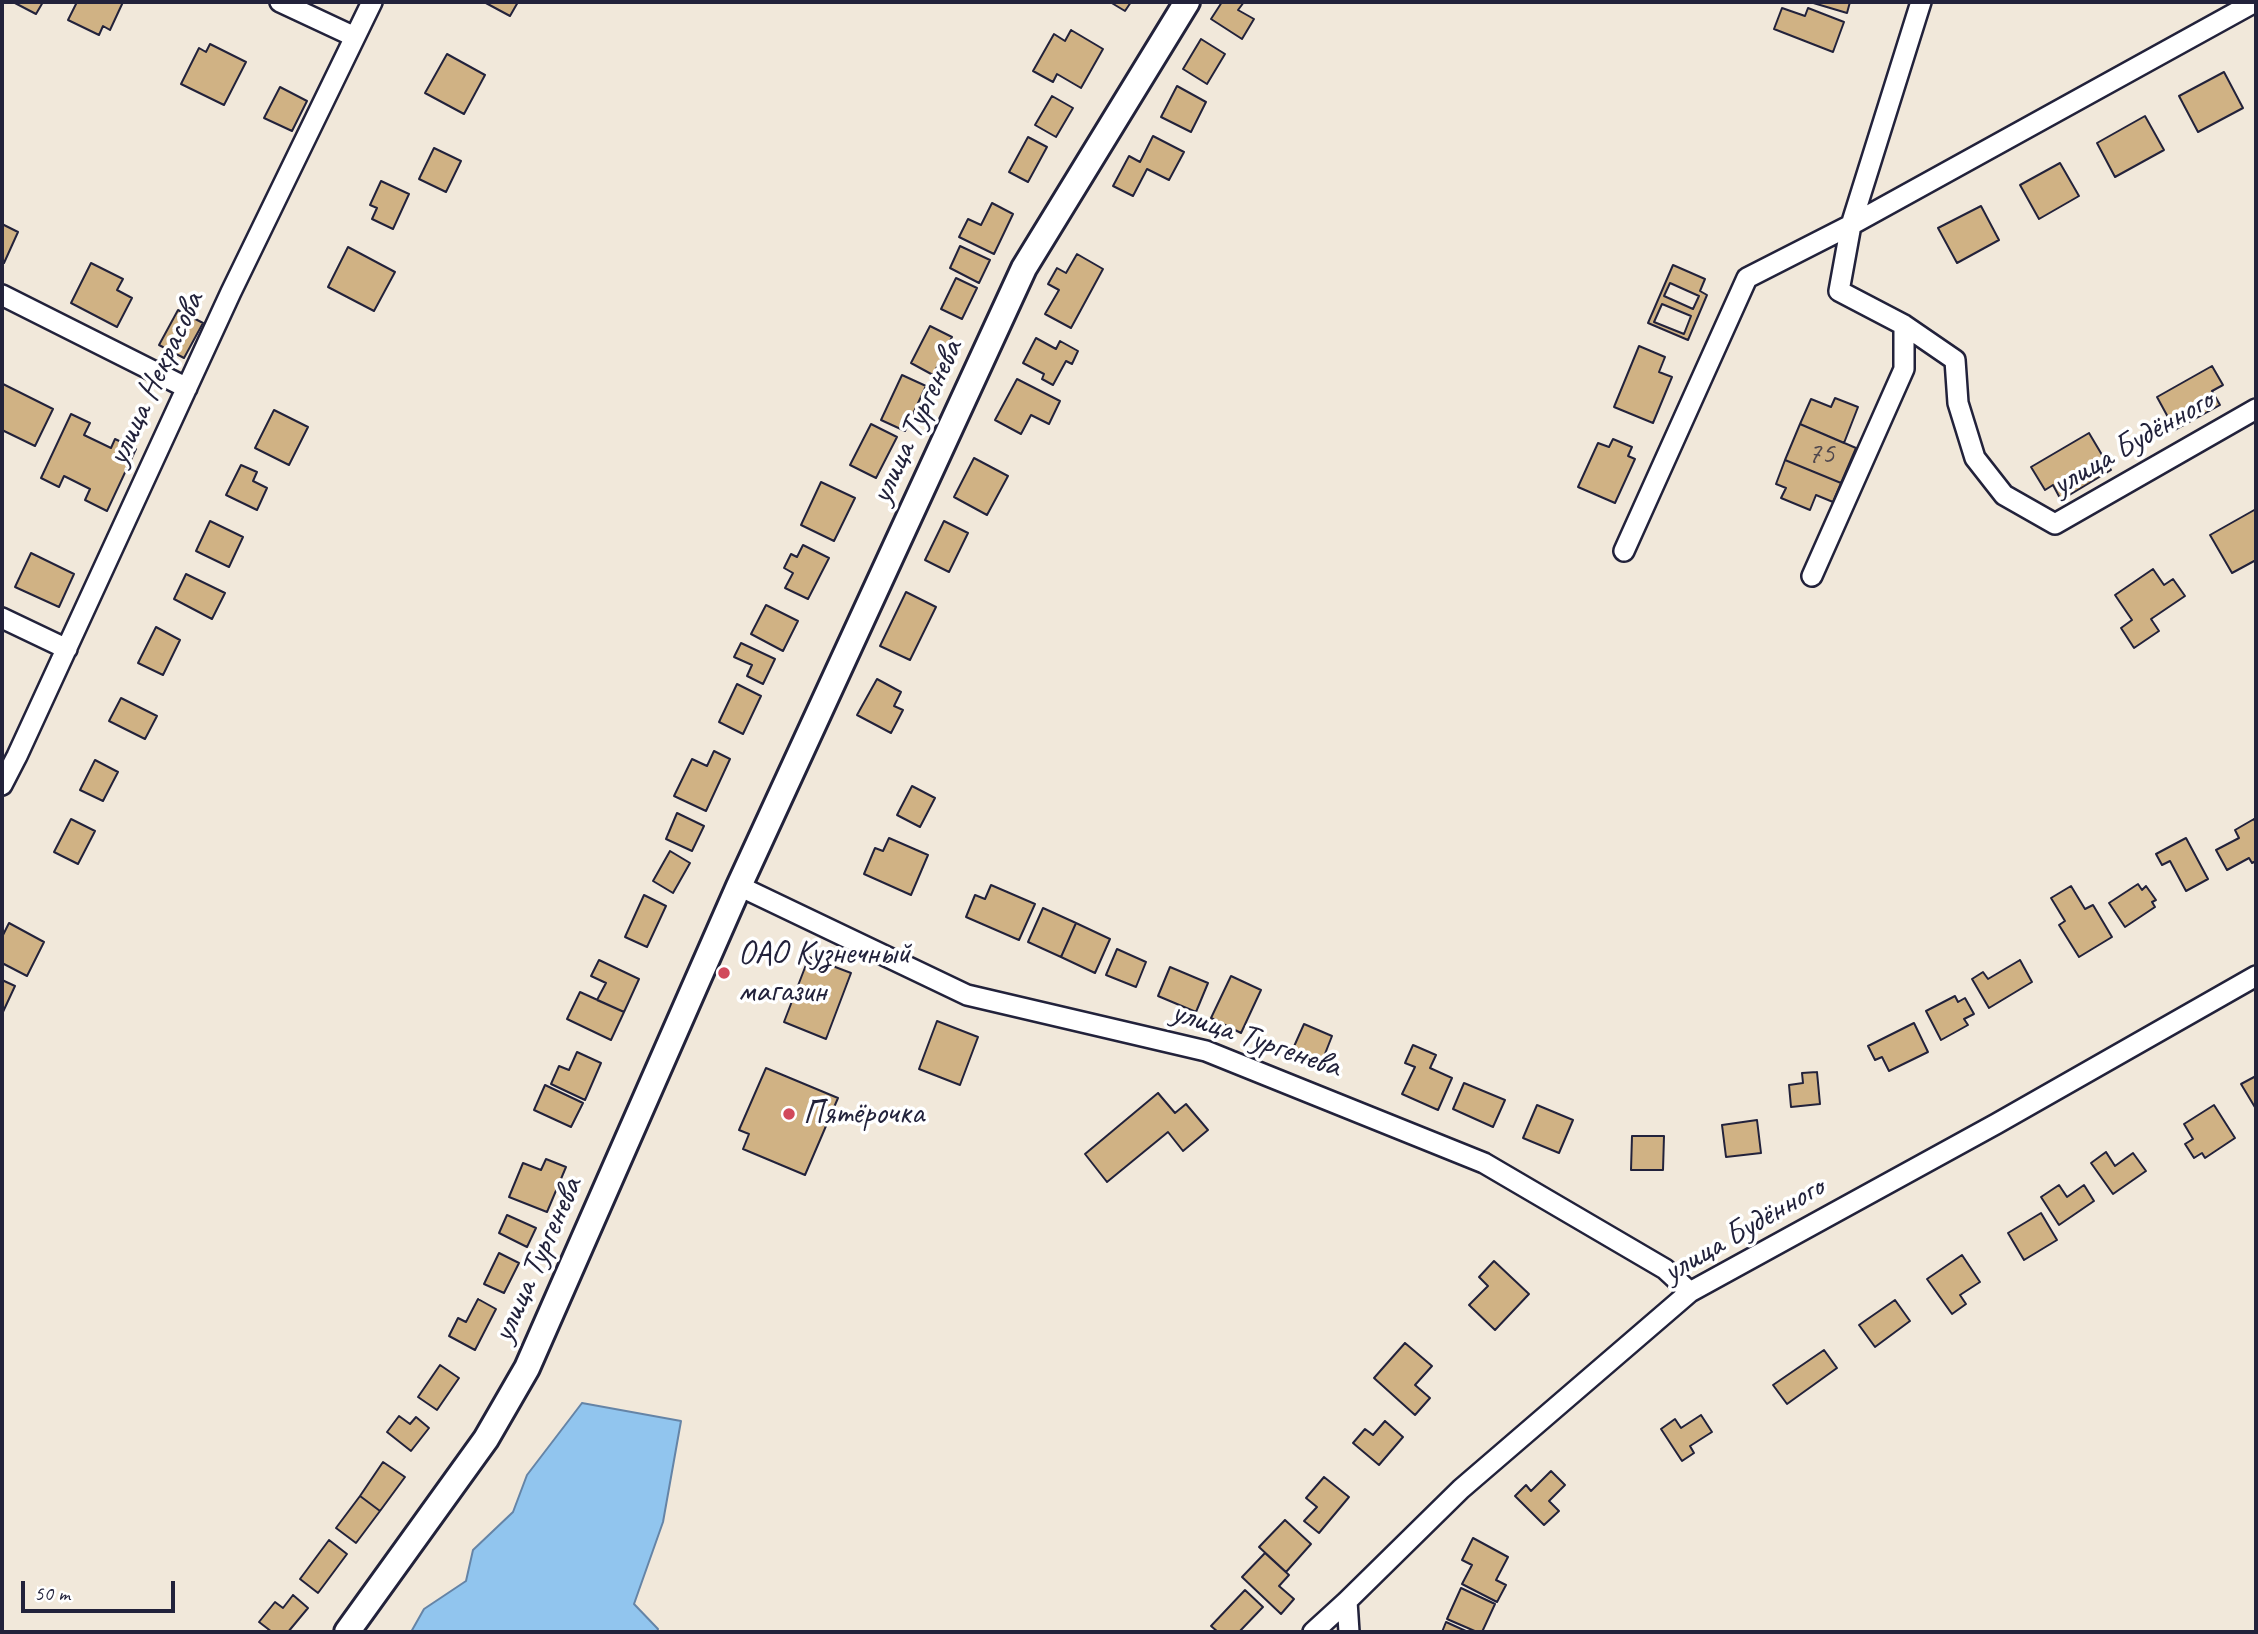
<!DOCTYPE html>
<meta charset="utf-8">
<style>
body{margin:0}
#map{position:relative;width:2258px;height:1634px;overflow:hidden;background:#f1e8da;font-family:Caveat,sans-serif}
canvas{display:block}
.frame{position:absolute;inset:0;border:4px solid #22223b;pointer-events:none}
.scale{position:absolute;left:21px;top:1581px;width:154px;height:32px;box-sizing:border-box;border:4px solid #22223b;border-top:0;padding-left:9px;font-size:21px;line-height:24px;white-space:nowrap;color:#22223b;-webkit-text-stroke:5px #fff;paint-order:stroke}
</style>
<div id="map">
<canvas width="2258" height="1634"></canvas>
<div class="frame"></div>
<div class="scale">50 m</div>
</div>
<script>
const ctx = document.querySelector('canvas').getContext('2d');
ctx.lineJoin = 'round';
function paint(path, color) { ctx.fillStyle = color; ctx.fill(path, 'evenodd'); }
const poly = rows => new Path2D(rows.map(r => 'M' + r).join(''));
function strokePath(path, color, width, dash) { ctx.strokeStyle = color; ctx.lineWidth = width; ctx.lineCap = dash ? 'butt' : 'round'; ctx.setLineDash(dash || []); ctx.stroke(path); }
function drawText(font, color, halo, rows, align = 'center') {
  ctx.font = font + ' Caveat,sans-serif'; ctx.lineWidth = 7; ctx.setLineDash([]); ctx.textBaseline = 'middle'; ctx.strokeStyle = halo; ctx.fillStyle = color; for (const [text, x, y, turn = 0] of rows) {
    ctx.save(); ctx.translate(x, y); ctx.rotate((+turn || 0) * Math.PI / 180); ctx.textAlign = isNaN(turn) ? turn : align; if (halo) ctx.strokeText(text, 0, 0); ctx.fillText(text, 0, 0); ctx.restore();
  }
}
const water = poly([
 [582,1403,681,1421,663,1522,634,1604,658,1629,657,1632,411,1632,424,1609,466,1581,473,1550,513,1512,527,1475,582,1403]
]);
const building = poly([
 [13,2,43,2,36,14,13,2],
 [77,2,123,2,110,30,103,26,99,35,68,20,77,2],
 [484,2,518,2,510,16,484,2],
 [1110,2,1131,2,1125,11,1110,2],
 [1222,2,1244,2,1238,10,1254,19,1242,39,1211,19,1222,2],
 [1810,2,1850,2,1847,13,1810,2],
 [1782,8,1805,16,1808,8,1844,22,1833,52,1774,29,1782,8],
 [1071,30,1103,49,1081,88,1057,74,1053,82,1033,71,1054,34,1065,41,1071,30],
 [1201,39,1225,54,1207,84,1183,69,1201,39],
 [210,44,246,62,224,105,181,84,199,48,206,52,210,44],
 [447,54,485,75,464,114,425,93,447,54],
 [2224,72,2243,108,2198,132,2179,96,2224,72],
 [1177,86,1206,102,1191,132,1161,117,1177,86],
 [280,87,307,101,292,131,264,118,280,87],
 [1052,96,1073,108,1056,137,1035,125,1052,96],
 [2145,116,2164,150,2115,177,2097,143,2145,116],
 [1153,136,1184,152,1169,180,1147,169,1133,196,1113,186,1129,156,1140,162,1153,136],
 [1028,137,1047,147,1028,182,1009,172,1028,137],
 [434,148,461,161,446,192,419,179,434,148],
 [2060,163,2079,196,2039,219,2020,185,2060,163],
 [381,181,409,194,393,229,372,219,377,208,370,205,381,181],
 [992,203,1013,214,994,254,959,237,968,219,981,225,992,203],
 [1981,206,1999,240,1957,263,1938,228,1981,206],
 [2,224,18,232,4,263,2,262,2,224],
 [960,246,990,260,979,283,950,268,960,246],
 [348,247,395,272,374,311,328,287,348,247],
 [1077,254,1103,269,1071,328,1045,314,1059,290,1048,284,1057,268,1066,273,1077,254],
 [91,263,123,279,117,290,132,298,117,327,71,303,91,263],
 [1673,265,1705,279,1700,291,1707,295,1688,340,1648,323,1673,265],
 [956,278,977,288,962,319,941,309,956,278],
 [1670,283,1699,296,1693,309,1664,296,1670,283],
 [1662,304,1691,316,1684,334,1654,322,1662,304],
 [178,310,203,323,184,358,159,345,178,310],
 [930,326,952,337,933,375,911,363,930,326],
 [1036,338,1056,349,1060,341,1078,351,1072,364,1066,361,1053,385,1042,379,1044,374,1023,363,1036,338],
 [1639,346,1665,357,1659,372,1672,377,1653,423,1614,407,1639,346],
 [2212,366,2223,385,2212,391,2220,405,2175,430,2157,397,2212,366],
 [902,375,926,386,905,431,881,420,902,375],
 [1017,379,1060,401,1049,424,1031,415,1021,434,995,420,1017,379],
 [3,384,53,409,35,446,2,430,3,384],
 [1835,398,1858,407,1844,443,1800,424,1811,399,1831,407,1835,398],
 [274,410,308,427,289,465,255,448,274,410],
 [71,414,90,423,84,435,111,448,115,439,136,449,107,511,85,500,90,489,64,476,59,487,41,478,71,414],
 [871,424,897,437,876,478,850,465,871,424],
 [1800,424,1856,448,1841,483,1785,460,1800,424],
 [2089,433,2111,470,2061,500,2053,485,2045,490,2031,467,2089,433],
 [1613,439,1632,447,1628,456,1635,459,1615,503,1578,487,1598,443,1609,447,1613,439],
 [974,458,1008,476,987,515,954,497,974,458],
 [1785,460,1841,483,1833,502,1816,495,1810,510,1781,498,1786,488,1776,484,1785,460],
 [241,465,257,472,253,481,267,488,257,510,226,495,241,465],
 [821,482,855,498,834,541,801,525,821,482],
 [2256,509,2256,560,2232,573,2210,535,2256,509],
 [210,521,243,537,229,567,196,551,210,521],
 [944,521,968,533,949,572,925,560,944,521],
 [803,545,829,558,808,599,785,588,793,573,784,568,791,554,797,557,803,545],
 [31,553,74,574,59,607,15,587,31,553],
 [2153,569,2164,585,2173,579,2185,596,2151,619,2159,631,2134,648,2121,628,2132,620,2115,595,2153,569],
 [186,574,225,593,212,619,174,599,186,574],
 [906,592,936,607,910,660,880,646,906,592],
 [766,605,798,621,783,651,751,634,766,605],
 [156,627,180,640,163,675,138,663,156,627],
 [741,643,775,659,763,684,747,676,752,665,734,657,741,643],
 [877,679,901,692,894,706,903,710,891,733,857,715,877,679],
 [737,684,761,696,743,734,719,722,737,684],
 [121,698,157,716,145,739,109,721,121,698],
 [714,751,730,759,706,811,674,796,692,759,707,766,714,751],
 [95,760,118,772,103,801,80,790,95,760],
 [912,786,935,798,920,827,897,815,912,786],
 [677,813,704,826,692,851,666,839,677,813],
 [71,819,95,831,78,864,54,852,71,819],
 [2254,819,2256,824,2256,861,2252,863,2249,858,2227,870,2216,850,2239,838,2235,830,2254,819],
 [889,838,928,855,911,895,864,874,875,848,883,851,889,838],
 [2186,838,2208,879,2186,891,2170,861,2162,865,2156,854,2186,838],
 [670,851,690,863,673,893,653,881,670,851],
 [2138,884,2142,890,2146,886,2156,900,2152,902,2155,907,2125,927,2109,903,2138,884],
 [991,885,1035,904,1019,940,966,917,975,895,985,899,991,885],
 [2071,886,2085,909,2093,905,2112,937,2079,957,2059,925,2065,921,2051,898,2071,886],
 [644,895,666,906,647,947,625,937,644,895],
 [1043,908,1076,923,1061,957,1028,942,1043,908],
 [9,923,44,942,27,976,2,963,2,937,9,923],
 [1076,923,1110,939,1095,973,1061,957,1076,923],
 [1117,949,1146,962,1136,987,1106,975,1117,949],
 [809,957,851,973,826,1039,784,1022,809,957],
 [599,960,639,979,624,1012,597,1000,606,983,591,976,599,960],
 [2020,960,2032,982,1989,1008,1972,979,1983,972,1988,979,2020,960],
 [1170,967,1208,983,1196,1012,1158,996,1170,967],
 [1231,976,1261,990,1241,1033,1211,1018,1231,976],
 [2,980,15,986,2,1014,2,980],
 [580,992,624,1012,611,1040,567,1019,580,992],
 [1955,996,1958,1002,1965,998,1974,1014,1964,1019,1968,1025,1941,1040,1926,1011,1955,996],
 [937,1021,978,1037,960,1085,919,1069,937,1021],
 [1914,1023,1928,1052,1889,1071,1882,1057,1875,1060,1868,1046,1914,1023],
 [1304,1024,1332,1036,1321,1064,1292,1051,1304,1024],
 [1413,1045,1436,1055,1430,1068,1452,1078,1438,1110,1402,1094,1415,1067,1405,1063,1413,1045],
 [577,1052,601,1063,585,1100,551,1084,559,1066,569,1070,577,1052],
 [766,1068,838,1098,805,1175,743,1149,749,1134,739,1130,766,1068],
 [1817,1072,1820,1104,1791,1107,1789,1085,1803,1083,1802,1073,1817,1072],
 [2256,1076,2256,1109,2241,1084,2256,1076],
 [1464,1083,1505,1100,1493,1127,1453,1109,1464,1083],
 [545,1085,583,1103,571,1127,534,1110,545,1085],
 [1158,1093,1175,1113,1186,1104,1208,1130,1183,1151,1168,1132,1107,1182,1085,1154,1158,1093],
 [1537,1105,1573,1120,1559,1153,1523,1138,1537,1105],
 [2214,1105,2235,1138,2205,1158,2202,1153,2194,1158,2185,1144,2193,1139,2184,1124,2214,1105],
 [1757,1120,1761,1153,1726,1157,1722,1125,1757,1120],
 [1632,1136,1664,1136,1663,1170,1631,1170,1632,1136],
 [2106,1152,2115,1166,2133,1153,2146,1171,2113,1194,2091,1163,2106,1152],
 [546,1159,566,1167,547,1212,509,1197,523,1163,541,1170,546,1159],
 [2059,1185,2067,1197,2084,1185,2094,1201,2059,1225,2041,1197,2059,1185],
 [2041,1213,2057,1240,2024,1260,2008,1233,2041,1213],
 [507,1215,536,1228,527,1247,499,1233,507,1215],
 [499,1253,519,1263,504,1293,484,1284,499,1253],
 [1962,1255,1980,1282,1960,1295,1966,1304,1952,1314,1927,1279,1962,1255],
 [1494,1261,1529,1294,1495,1330,1469,1305,1488,1286,1479,1277,1494,1261],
 [478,1299,496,1309,475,1350,449,1336,458,1318,466,1322,478,1299],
 [1895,1300,1910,1321,1875,1347,1859,1325,1895,1300],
 [1405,1343,1432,1366,1415,1385,1430,1398,1415,1415,1374,1378,1405,1343],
 [1824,1350,1837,1368,1787,1404,1773,1385,1824,1350],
 [440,1365,459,1378,437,1410,418,1397,440,1365],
 [1701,1415,1712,1432,1690,1446,1694,1453,1682,1461,1661,1429,1675,1419,1681,1428,1701,1415],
 [399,1416,410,1424,416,1417,429,1428,411,1451,387,1432,399,1416],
 [1385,1421,1403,1437,1379,1465,1353,1443,1365,1429,1373,1435,1385,1421],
 [383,1462,405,1477,380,1511,360,1496,383,1462],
 [1551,1471,1565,1485,1549,1501,1559,1511,1544,1525,1515,1496,1526,1485,1531,1491,1551,1471],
 [1324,1477,1349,1497,1319,1533,1304,1521,1317,1507,1306,1498,1324,1477],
 [360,1496,380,1511,356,1543,336,1528,360,1496],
 [1285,1520,1311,1544,1286,1572,1259,1547,1285,1520],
 [1473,1538,1508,1557,1496,1580,1506,1585,1497,1602,1462,1584,1472,1565,1462,1560,1473,1538],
 [329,1540,347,1554,318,1593,300,1579,329,1540],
 [1265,1553,1289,1575,1279,1586,1294,1599,1281,1614,1242,1577,1265,1553],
 [1461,1588,1495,1604,1482,1632,1477,1632,1447,1619,1461,1588],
 [1245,1590,1263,1607,1239,1632,1218,1632,1211,1626,1245,1590],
 [293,1595,308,1608,288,1632,272,1632,259,1622,275,1602,283,1608,293,1595],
 [1446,1622,1468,1632,1442,1632,1446,1622]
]);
const minor = poly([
 [280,2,355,37],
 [1921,2,1851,225,1839,291,1904,325,1955,360,1958,403,1975,458,2004,495,2055,524,2256,409],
 [2,295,187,388],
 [1624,551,1747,278,1851,225,2255,2],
 [1812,576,1904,369,1904,325],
 [2,618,67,649],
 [2,785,17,756,231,292,372,2],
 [739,886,967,995,1206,1051,1484,1163,1665,1269,1690,1292],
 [1347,1601,1349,1632],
 [1313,1632,1347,1601,1461,1489,1690,1292,1996,1124,2256,976]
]);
const tertiary = poly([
 [347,1632,486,1439,527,1368,739,886,1024,268,1187,2]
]);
const markers = [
 [724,973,7,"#d1495b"],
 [789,1114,7,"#d1495b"]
];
const numberNames = [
 ["75",1821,454]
];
const streetNames = [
 ["улица Некрасова",156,379,-65],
 ["улица Тургенева",917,422,-65],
 ["улица Будённого",2133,443,-30],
 ["улица Тургенева",1256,1040,19],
 ["улица Будённого",1744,1230,-30],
 ["улица Тургенева",538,1260,-66]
];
const poiNames = [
 ["ОАО Кузнечный",738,954],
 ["магазин",738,992],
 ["Пятёрочка",803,1114]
];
paint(water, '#91c5ee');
strokePath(water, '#6584a6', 2);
paint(building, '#d0b284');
strokePath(building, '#22223b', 2);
strokePath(minor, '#22223b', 24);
strokePath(tertiary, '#22223b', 30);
strokePath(minor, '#fff', 19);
strokePath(tertiary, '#fff', 24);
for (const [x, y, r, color] of markers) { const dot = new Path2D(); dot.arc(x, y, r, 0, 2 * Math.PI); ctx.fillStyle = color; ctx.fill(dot); strokePath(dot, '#fff', 2.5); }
drawText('30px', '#4e464d', null, numberNames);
drawText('33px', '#22223b', '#fff', streetNames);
drawText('33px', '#22223b', '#fff', poiNames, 'left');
</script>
